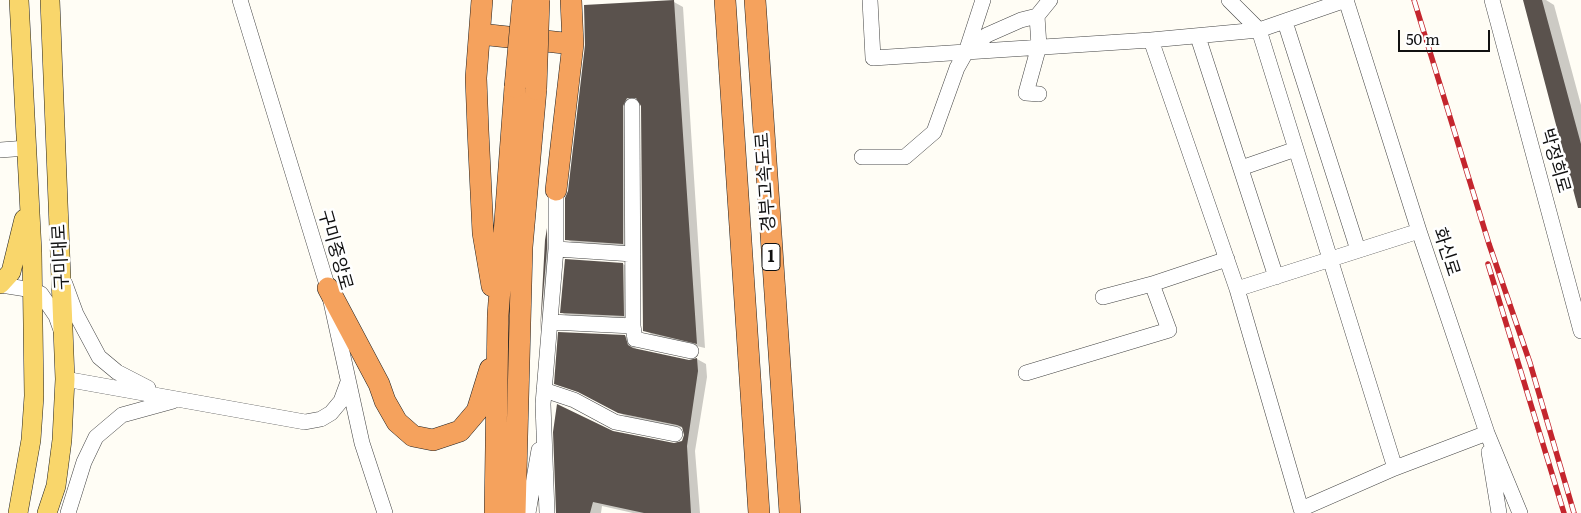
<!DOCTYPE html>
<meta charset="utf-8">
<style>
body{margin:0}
#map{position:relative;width:1581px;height:513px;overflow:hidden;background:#fffdf5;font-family:Literata,serif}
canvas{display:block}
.scale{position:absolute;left:1398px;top:30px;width:92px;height:22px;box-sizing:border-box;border:2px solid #111;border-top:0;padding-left:6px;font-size:15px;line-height:18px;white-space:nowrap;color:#111;-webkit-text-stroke:4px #fff;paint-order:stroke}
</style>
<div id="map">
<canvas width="1581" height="513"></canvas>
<div class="scale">50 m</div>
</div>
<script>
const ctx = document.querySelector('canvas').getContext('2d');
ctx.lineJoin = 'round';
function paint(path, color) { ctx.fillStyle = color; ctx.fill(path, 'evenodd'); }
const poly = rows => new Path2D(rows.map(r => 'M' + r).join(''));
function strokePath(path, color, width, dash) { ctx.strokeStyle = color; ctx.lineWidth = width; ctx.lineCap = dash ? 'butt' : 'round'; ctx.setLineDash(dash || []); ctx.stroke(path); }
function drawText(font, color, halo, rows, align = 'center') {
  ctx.font = font + ' Literata,"Noto Sans KR",serif'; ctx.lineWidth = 5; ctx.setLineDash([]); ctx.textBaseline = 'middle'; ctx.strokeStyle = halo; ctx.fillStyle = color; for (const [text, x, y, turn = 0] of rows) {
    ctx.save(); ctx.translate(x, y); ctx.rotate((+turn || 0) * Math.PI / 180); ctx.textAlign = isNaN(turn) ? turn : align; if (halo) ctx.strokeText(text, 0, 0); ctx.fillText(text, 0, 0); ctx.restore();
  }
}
const shadow = poly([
 [1530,0,1546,0,1554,5,1581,105,1581,202],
 [674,2,683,7,705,348,654,336,645,330,643,106,641,102,636,103,632,248,576,245,567,239,567,198],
 [548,230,555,235,548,336,541,331],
 [623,264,632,269,632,321,570,318,561,312],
 [625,336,634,342,636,350,689,361,697,359,706,364,707,377,695,451,700,513,633,513,602,506,601,513,558,513,683,441,685,431,683,428,629,418,589,396,555,383]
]);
const building = poly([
 [674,0,697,344,643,331,641,106,636,98,627,98,623,106,623,244,565,240,565,198,568,191,585,45,584,5],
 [1523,0,1542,0,1581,144,1581,208,1578,208],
 [547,228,547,249,540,332,545,240],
 [565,259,623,263,624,316,560,313],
 [558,332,625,335,628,345,633,348,689,360,697,358,698,371,687,446,691,513,644,513,593,502,590,513,556,513,553,432,557,404,613,431,674,443,682,441,684,435,682,427,677,425,618,413,578,392,554,384]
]);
const minor = poly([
 [240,0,328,288,362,443,385,513],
 [870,0,873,58,1151,40],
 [1229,0,1259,30,1395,468],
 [1346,0,1259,30,1151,40,1237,289,1301,509,1395,468,1487,433],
 [1346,0,1419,231,1487,433,1520,513],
 [1492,0,1581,331],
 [1285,22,1358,250],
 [1198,37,1276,277],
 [966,52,987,35,1021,20,1037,16],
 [1039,94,1026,93,1039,46,1037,16,1050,0],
 [632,106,633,326],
 [0,150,27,148],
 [862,157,905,157,934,132,957,68,966,52,983,0],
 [1241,168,1296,149],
 [556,249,633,254],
 [65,284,76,314,99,357,117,372,148,388],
 [0,285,33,290,41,294,56,316,61,330],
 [1237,289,1419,231],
 [1103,297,1152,284,1227,259],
 [550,322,633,326,635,339,691,351],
 [1026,373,1169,330,1152,284],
 [65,379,305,422,321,419,331,413,341,401,348,382],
 [544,390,574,400,615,422,675,434],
 [1489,452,1499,513],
 [68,513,84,462,96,437,122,415,173,401],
 [528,513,539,450],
 [547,513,543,404,556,249,556,190]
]);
const major = poly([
 [0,284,11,272,24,219],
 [18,513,31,440,34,396,32,252,19,0],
 [47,513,56,486,62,440,65,379,50,0]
]);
const highway = poly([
 [482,0,476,78,478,130,483,233,492,286],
 [725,0,759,513],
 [755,0,790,513],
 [480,34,573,44],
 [556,190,573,44,571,0],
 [328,288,379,384,385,401,397,422,413,436,433,440,460,431,477,411,490,369],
 [495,513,498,315,515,87],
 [515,513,522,247,536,89]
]);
const rail = poly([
 [1414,0,1489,244,1530,363,1574,513],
 [1488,264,1564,513]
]);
const highwayBridge = poly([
 [515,87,523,0],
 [536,89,539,0]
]);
const shields = [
 [771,257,18]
];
const shieldNames = [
 ["1",771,257]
];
const streetNames = [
 ["박정희로",1555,161,74],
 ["경부고속도로",766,182,-94],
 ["구미중앙로",335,250,74],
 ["화신로",1446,252,72],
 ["구미대로",61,257,-93]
];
paint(shadow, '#0003');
paint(building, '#5a524d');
strokePath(minor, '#444', 16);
strokePath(major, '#222', 20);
strokePath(highway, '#222', 22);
strokePath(minor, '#fff', 15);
strokePath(major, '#f9d66b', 19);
strokePath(highway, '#f5a25d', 21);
strokePath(rail, '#c4262e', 5.5);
strokePath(rail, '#fff', 4, [11]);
strokePath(highwayBridge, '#222', 22, []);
strokePath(highwayBridge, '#f5a25d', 21);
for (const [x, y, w] of shields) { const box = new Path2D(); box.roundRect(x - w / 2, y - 13.5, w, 27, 4); ctx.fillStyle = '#fff'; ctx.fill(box); strokePath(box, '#111', 1); }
drawText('bold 16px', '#111', null, shieldNames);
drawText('18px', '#111', '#fff', streetNames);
</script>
